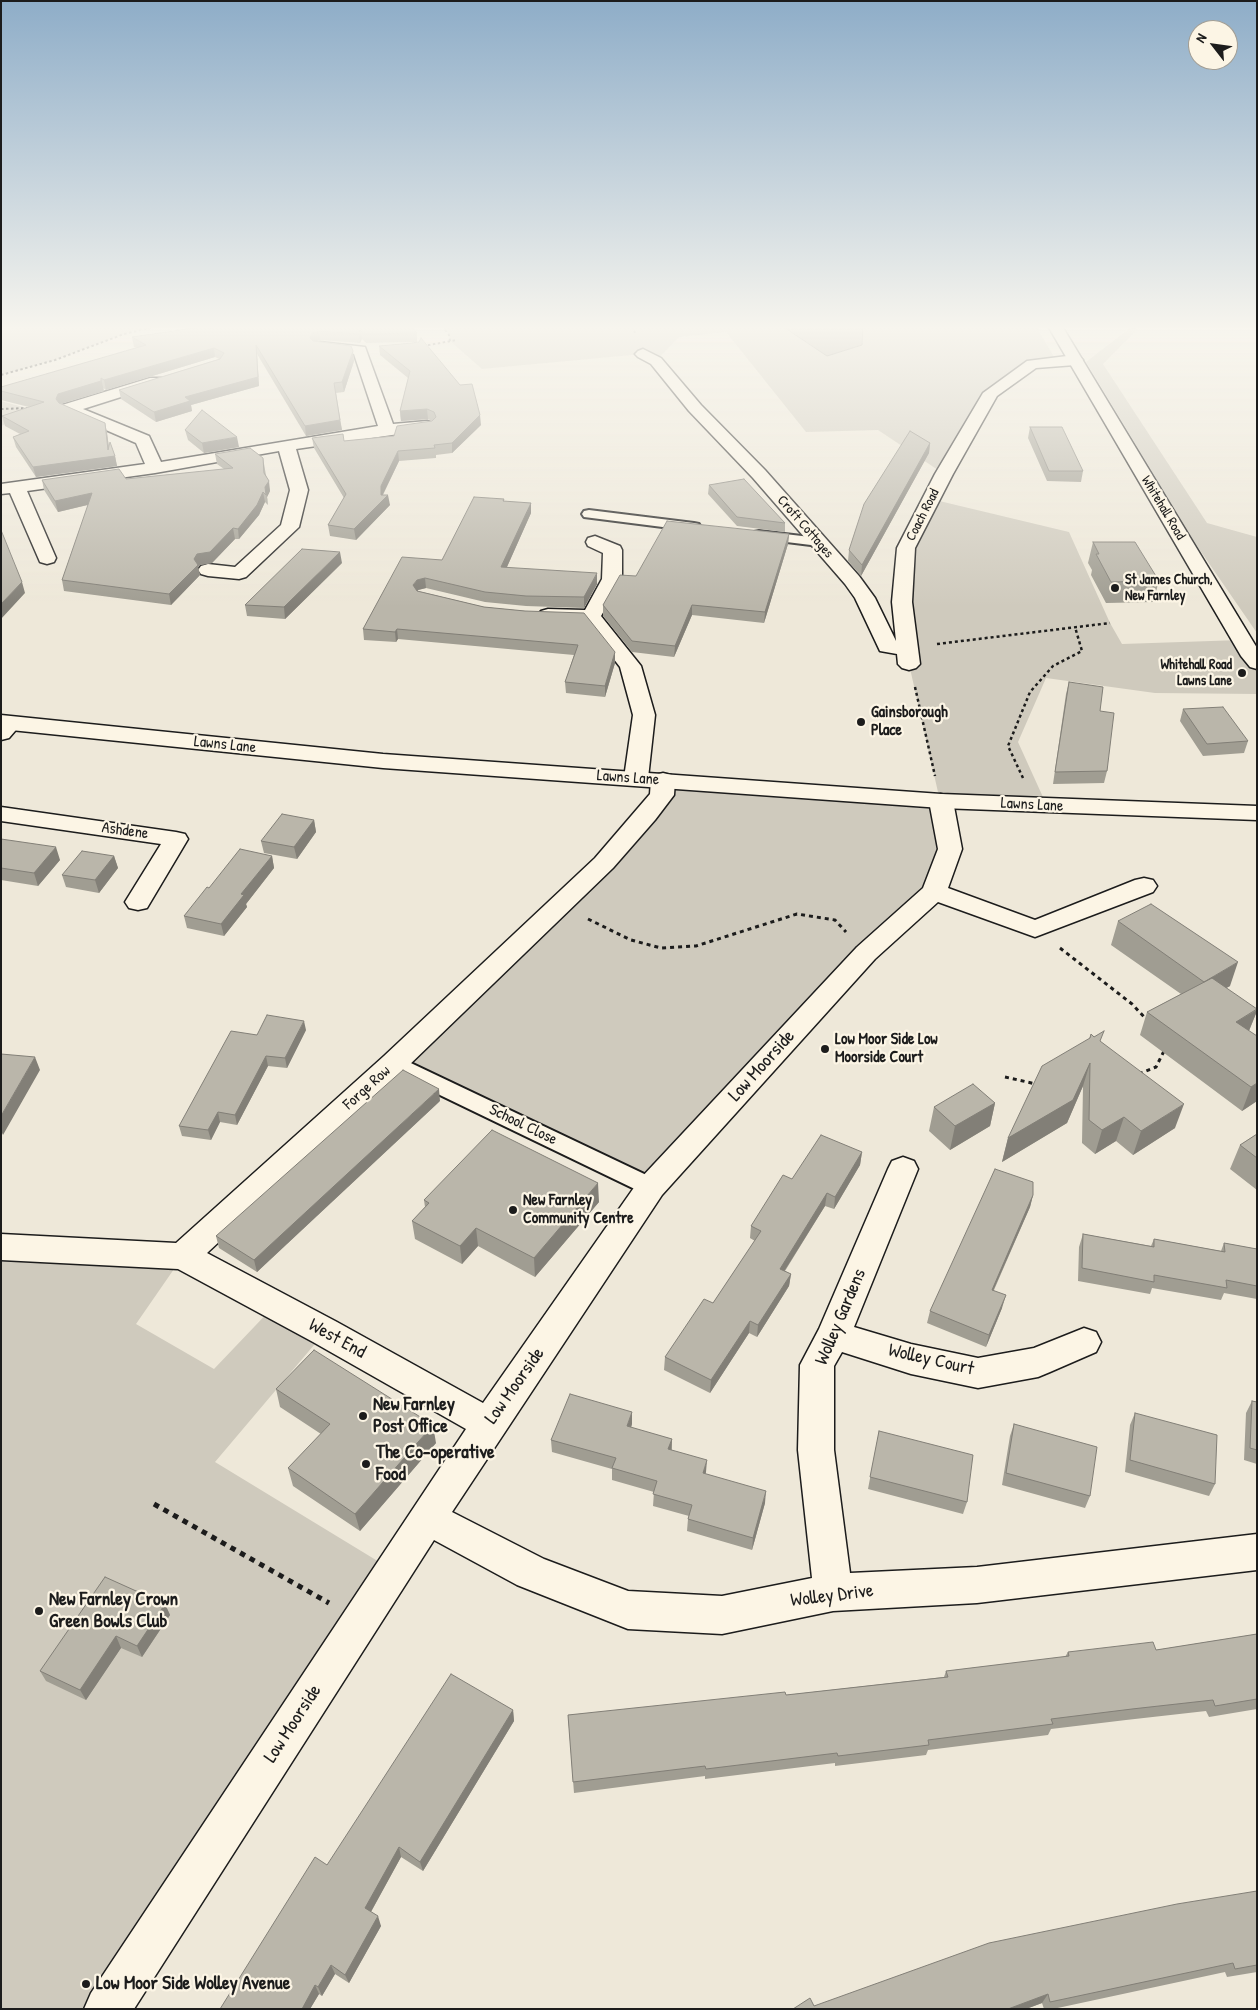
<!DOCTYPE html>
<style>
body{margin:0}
#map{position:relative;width:1258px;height:2010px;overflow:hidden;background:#eee8d9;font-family:"Patrick Hand",sans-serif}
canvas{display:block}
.frame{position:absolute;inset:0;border:2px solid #1c1c1c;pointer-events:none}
.north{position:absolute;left:1188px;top:20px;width:50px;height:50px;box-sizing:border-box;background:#fcf5e5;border:1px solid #a29e95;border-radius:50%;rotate:300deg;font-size:14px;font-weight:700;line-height:20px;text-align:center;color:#1c1c1c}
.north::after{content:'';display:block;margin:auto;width:18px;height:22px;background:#1c1c1c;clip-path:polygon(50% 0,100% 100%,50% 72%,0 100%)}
</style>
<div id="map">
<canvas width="1258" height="2010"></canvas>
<div class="frame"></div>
<div class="north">N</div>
</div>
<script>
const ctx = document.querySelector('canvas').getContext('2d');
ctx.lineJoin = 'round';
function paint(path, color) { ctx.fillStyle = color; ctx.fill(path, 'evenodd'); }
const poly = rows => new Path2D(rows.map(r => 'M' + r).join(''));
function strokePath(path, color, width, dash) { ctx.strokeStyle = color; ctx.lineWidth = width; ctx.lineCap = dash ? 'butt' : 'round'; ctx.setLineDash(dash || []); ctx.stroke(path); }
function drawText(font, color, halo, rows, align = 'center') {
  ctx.font = font + ' "Patrick Hand",sans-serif'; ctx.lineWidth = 4.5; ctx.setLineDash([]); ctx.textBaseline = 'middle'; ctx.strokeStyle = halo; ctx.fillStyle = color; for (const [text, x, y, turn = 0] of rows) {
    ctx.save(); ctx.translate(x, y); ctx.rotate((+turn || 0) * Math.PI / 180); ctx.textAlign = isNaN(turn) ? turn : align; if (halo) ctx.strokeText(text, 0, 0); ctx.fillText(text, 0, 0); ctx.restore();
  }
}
const green = poly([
 [1,326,159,326,124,334,55,360,1,375],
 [442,326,782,326,827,356,862,345,863,326,1036,326,1057,362,1032,364,991,393,944,474,878,430,806,432,726,332,679,337,656,361,643,354,482,369,450,341,449,335],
 [1130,328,1138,329,1103,364,1207,523,1257,537,1257,633,1197,546,1086,362],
 [1,401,23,407,51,405,1,426],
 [931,499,1069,532,1110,623,1122,644,1241,640,1257,663,1257,694,1155,693,1046,678,1018,742,1047,806,941,801,950,849,934,892,651,1187,394,1063,560,906,663,780,940,801,909,664,906,548],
 [1,1247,183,1256,136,1324,214,1369,275,1305,325,1332,215,1462,394,1571,107,2009,1,2009]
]);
const water = poly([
 [782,326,863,326,862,345,827,356,782,326]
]);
const pathFar3 = poly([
 [442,326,449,335,450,341],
 [632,326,635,333],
 [423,346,457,340],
 [1,375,55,360,124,334,159,326],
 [1,409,28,408]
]);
const pathFar2 = poly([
 [937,644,1110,623],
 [915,687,935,776],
 [1023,778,1008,746,1030,692,1053,666,1082,651,1075,627]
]);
const pathFar1 = poly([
 [588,919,631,940,661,948,696,946,797,914,835,920,846,932],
 [1060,948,1132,1004,1147,1020],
 [1139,1074,1156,1067,1165,1049],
 [1005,1077,1036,1084]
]);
const path = poly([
 [154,1504,329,1603]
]);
const lane = poly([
 [589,510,694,523,699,524,701,527,699,530,694,531,584,517,582,514,584,511,589,510],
 [759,531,819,538,824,539,826,542,824,545,819,546,754,538,752,535,754,532,759,531],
 [394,1055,659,1181,663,1187,659,1193,651,1196,643,1193,386,1069,383,1063,386,1057,394,1055]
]);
const street = poly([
 [320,342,365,347,393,424,427,421,433,423,435,426,433,429,296,449,308,490,299,527,246,577,239,579,208,576,201,574,198,570,201,566,208,564,235,567,281,525,290,490,279,451,155,473,27,491,56,558,54,562,47,564,40,562,10,493,1,494,1,484,145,464,136,443,62,411,60,408,62,405,150,378,162,378,164,381,162,384,83,409,149,436,161,462,378,426,354,354,315,349,313,346,315,343,320,342],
 [643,349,661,358,701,405,765,470,859,576,875,598,896,641,892,602,897,548,935,474,983,393,1027,361,1075,355,1080,357,1083,360,1080,363,1075,365,1036,368,997,396,953,474,915,548,912,602,920,664,916,668,909,670,902,668,898,664,897,654,880,651,855,598,845,584,753,478,689,411,651,364,638,357,635,354,638,351,643,349],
 [595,536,620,546,622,550,622,579,601,616,641,666,655,715,648,778,644,783,636,785,628,783,624,778,633,715,620,667,585,622,548,621,541,619,538,615,541,611,548,609,585,610,602,579,603,553,588,546,586,542,588,538,595,536],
 [10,717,18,719,21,724,9,738,1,740,1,720,10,717],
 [663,773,671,775,675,780,674,795,655,820,613,868,404,1070,207,1253,337,1322,483,1403,640,1179,857,947,923,888,938,849,929,801,933,796,941,794,949,796,953,801,962,849,948,888,1035,920,1135,880,1144,878,1153,880,1157,886,1153,892,1035,937,938,902,875,959,662,1195,452,1512,544,1559,628,1591,722,1596,812,1578,798,1450,800,1365,819,1329,888,1169,892,1161,903,1157,914,1161,918,1169,854,1327,911,1344,978,1358,1034,1348,1084,1328,1096,1332,1101,1342,1096,1352,1050,1372,1038,1377,978,1388,911,1374,842,1352,834,1366,834,1450,850,1573,977,1567,1257,1534,1257,1570,977,1603,833,1611,722,1634,628,1629,517,1585,434,1540,134,2009,84,2009,91,1993,466,1429,313,1342,178,1269,1,1260,1,1234,176,1243,384,1056,595,858,650,794,651,780,655,775,663,773],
 [1,807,176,832,185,834,188,839,147,908,138,910,129,908,125,902,161,844,1,821,1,807]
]);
const secondary = poly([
 [1,715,383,754,941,794,1257,806,1257,820,941,808,383,768,1,729,1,715]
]);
const primary = poly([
 [1048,326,1062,326,1257,648,1257,669,1250,667,1241,656,1048,326]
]);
const wall = poly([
 [255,326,417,333,417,342,481,425,452,453,436,455,436,458,399,461,383,495,390,505,356,540,330,536,328,525,344,498,314,448,312,438,344,441,394,436,432,421,428,419,401,421,400,411,408,378,380,355,379,346,412,343,416,342,366,343,362,339,360,343,320,340,315,342,354,361,344,392,336,393,342,430,306,436,257,354,259,386,191,405,192,411,156,422,121,399,119,390,219,359,215,357,106,390,103,388,104,391,61,404,105,423,107,433,109,447,115,456,117,466,36,477,16,447,13,437,20,434,5,426,2,416,29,407,1,400,1,387,137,348,134,347,132,337,210,328],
 [1030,427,1083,471,1081,482,1047,481,1028,438],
 [185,430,239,447,204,453,188,440],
 [930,443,929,453,861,576,848,561,849,550],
 [215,454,263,458,266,475,270,491,267,497,268,505,265,502,259,515,239,539,235,539,212,563,200,565,198,567,200,575,171,605,64,591,62,580,88,505,58,512,44,490,42,480,126,479,224,469,217,464],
 [709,485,785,523,785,532,737,526,708,494],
 [504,499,504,501,531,513,507,567,597,584,584,608,526,606,485,602,426,588,418,590,418,591,484,607,525,611,615,663,605,697,566,693,565,682,574,655,398,639,396,642,364,640,363,629,442,560],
 [789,534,788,544,764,623,692,615,674,657,632,652,603,616,603,605,636,576],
 [1093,542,1159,581,1153,602,1106,603,1091,575,1092,570,1088,563],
 [342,563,285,619,247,616,245,605],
 [1069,682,1100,711,1107,771,1104,783,1053,784,1066,694],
 [1183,709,1248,741,1244,753,1203,756,1180,721],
 [314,820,316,832,297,859,264,853,261,841],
 [1,839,60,860,38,886,1,880],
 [114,856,118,868,99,893,66,887,62,875],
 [272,856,274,868,246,904,247,907,224,936,187,928,184,916,209,888],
 [1118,921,1230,986,1226,988,1257,1011,1249,1031,1257,1101,1242,1111,1140,1035,1147,1012,1181,994,1111,945],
 [306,1030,287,1068,268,1066,237,1125,220,1122,211,1140,182,1136,179,1126,257,1035],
 [1091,1034,1101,1042,1175,1128,1133,1155,1116,1141,1095,1154,1082,1143,1083,1086,1067,1123,1002,1162,1008,1138,1089,1039],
 [440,1101,257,1272,219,1248,216,1236],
 [995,1103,990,1126,950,1150,929,1131,934,1107],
 [1257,1134,1257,1190,1230,1169,1240,1145],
 [862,1152,860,1165,834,1209,825,1206,785,1271,791,1274,789,1286,757,1337,749,1333,710,1393,664,1370,665,1357,713,1303,755,1241,750,1238,751,1226,792,1179],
 [1033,1195,1030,1207,994,1290,1002,1308,986,1347,927,1323,930,1311],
 [424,1200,599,1202,535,1277,478,1246,462,1264,415,1239,412,1221,425,1207],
 [1083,1234,1151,1246,1154,1239,1221,1251,1224,1243,1257,1249,1257,1299,1224,1293,1221,1300,1152,1288,1150,1294,1078,1281,1079,1247],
 [276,1389,436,1443,360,1531,293,1486,288,1468,321,1434,280,1407],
 [1252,1401,1257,1402,1257,1464,1244,1460,1246,1413],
 [1135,1413,1215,1484,1209,1496,1125,1472,1130,1425],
 [632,1424,631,1428,672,1439,672,1450,706,1472,705,1474,765,1503,752,1550,687,1531,688,1519,689,1516,653,1506,654,1492,612,1480,612,1469,552,1452,551,1440],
 [1014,1424,1090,1496,1085,1508,1002,1485,1010,1436],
 [879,1431,967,1502,963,1514,868,1489],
 [165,1604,170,1615,142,1657,121,1648,86,1700,46,1681,40,1671],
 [1257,1634,1257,1709,1209,1717,1206,1711,1126,1720,1051,1729,1048,1735,928,1750,926,1755,835,1766,835,1763,705,1779,705,1776,574,1793,568,1715,786,1695,944,1677,946,1671,1065,1657,1068,1652,1156,1650],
 [513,1710,514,1721,423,1871,401,1857,371,1912,381,1926,349,1983,335,1974,322,1996,319,1994,310,2009,220,2009,327,1865],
 [1257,1891,1257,1972,1227,1977,1225,1972,1053,2009,1044,2009,1042,2003,1026,2009,793,2009,814,2006]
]);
const shadedWall = poly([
 [360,330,362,339,360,343,359,334],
 [319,331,320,340,313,342,310,338,312,333],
 [256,345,257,354,259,386,191,405,192,411,156,422,154,412,185,397],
 [214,348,215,357,106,390,104,380],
 [353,351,354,361,344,392,342,382],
 [101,378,104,391,60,404,58,409,56,399,58,394],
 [427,409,428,419,401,421,400,411],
 [480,415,481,425,452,453,452,443],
 [340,420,342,430,306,436,305,426],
 [105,423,107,433,110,456,115,456,117,466,36,477,33,467,108,450],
 [237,437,239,447,204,453,202,443],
 [930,443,929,453,861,576,862,565],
 [398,451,399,461,382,496,388,495,390,505,356,540,354,529,381,495,381,486],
 [269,481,270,491,267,497,268,505,265,487],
 [263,492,265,502,259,515,239,539,238,529],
 [92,493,95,503,58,512,55,501],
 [531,503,531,513,502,578,501,567],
 [233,528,235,539,212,563,200,565,198,567,200,575,171,605,169,594,197,554],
 [789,534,788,544,764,623,765,612],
 [340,552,342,563,285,619,284,607],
 [597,573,597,584,584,608,584,597],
 [425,578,426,588,418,590,414,596,413,585,417,580],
 [22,582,25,593,1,619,1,604],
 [692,605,692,615,674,657,675,646],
 [397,629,398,639,396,642,395,632],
 [615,652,615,663,605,697,605,686],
 [314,820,316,832,297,859,294,847],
 [56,847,60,860,38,886,34,873],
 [114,856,118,868,99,893,95,880],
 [272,856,274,868,246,904,247,907,224,936,221,924,241,894],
 [1238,962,1230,986,1196,1005,1204,982],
 [1257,1010,1257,1011,1248,1033,1236,1022],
 [304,1021,306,1030,287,1068,285,1058],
 [266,1056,268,1066,237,1125,235,1115],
 [35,1057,40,1070,3,1135,1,1131,1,1116],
 [1090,1063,1083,1086,1067,1123,1002,1162,1008,1138],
 [1257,1083,1257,1101,1242,1111,1251,1087],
 [439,1089,440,1101,257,1272,254,1260],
 [995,1103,990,1126,950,1150,955,1126],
 [1184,1104,1175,1128,1133,1155,1141,1131],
 [218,1112,220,1122,211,1140,208,1130],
 [1124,1117,1116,1141,1095,1154,1102,1130],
 [862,1152,860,1165,834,1209,835,1197],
 [598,1183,599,1202,535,1277,534,1258],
 [827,1193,825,1206,778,1281,780,1269],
 [1033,1195,1030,1207,988,1302,992,1290],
 [476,1228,478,1246,462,1264,460,1246],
 [791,1274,789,1286,757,1337,758,1325],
 [1006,1295,1002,1308,986,1347,989,1335],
 [750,1321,749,1333,710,1393,711,1380],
 [632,1412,632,1424,627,1438,627,1426],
 [433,1425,436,1443,360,1531,355,1514],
 [672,1439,671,1451,668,1449],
 [707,1460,706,1472,702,1485,703,1473],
 [766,1491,765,1503,752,1550,753,1538],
 [165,1604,170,1615,142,1657,137,1646],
 [116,1636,121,1648,86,1700,80,1690],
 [513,1710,514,1721,423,1871,420,1862],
 [399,1847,401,1857,368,1917,365,1908],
 [378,1916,381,1926,349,1983,345,1975],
 [331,1965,335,1974,322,1996,318,1987],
 [315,1985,319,1994,310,2009,302,2009],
 [1048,1994,1042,2003,1026,2009,1008,2009]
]);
const building = poly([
 [208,326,210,328,227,326,411,326,417,333,365,334,360,330,359,334,319,331,312,333,310,338,313,341,351,346,353,351,342,382,334,383,340,420,305,426,256,345,258,377,185,397,190,401,154,412,119,390,220,359,224,353,214,348,104,380,101,378,101,381,58,394,56,399,59,403,105,423,108,450,110,442,115,456,33,467,13,437,29,431,2,416,44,402,1,391,1,387,146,345,132,337,208,326],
 [421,338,460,385,472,384,480,415,452,443,434,445,435,448,398,451,381,486,381,495,388,495,354,529,328,525,346,494,312,438,343,434,344,441,394,436,397,426,432,421,436,417,434,412,427,409,400,411,410,371,379,346,412,343,419,342,421,338],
 [202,410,237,437,202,443,185,430,202,410],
 [1030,427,1062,427,1083,471,1049,471,1030,427],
 [910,431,930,443,862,565,849,550,864,504,910,431],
 [250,448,263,458,264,473,269,481,265,487,266,495,263,492,257,505,238,529,233,528,210,552,197,554,194,559,198,565,169,594,62,580,92,493,55,501,42,480,119,469,126,479,233,468,215,454,250,448],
 [744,479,785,523,737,517,709,485,744,479],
 [474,497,504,499,503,501,531,503,501,567,597,573,584,597,526,596,485,592,425,578,417,580,413,585,417,591,484,607,525,611,584,613,615,652,605,686,565,682,578,645,397,629,395,632,363,629,402,557,442,560,474,497],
 [667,521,789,534,765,612,692,605,675,646,632,641,603,605,620,575,636,576,667,521],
 [1,530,22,582,1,604,1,530],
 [1093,542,1135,542,1159,581,1111,582,1096,554,1099,554,1093,542],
 [302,549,340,552,284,607,245,605,302,549],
 [1069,682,1103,687,1100,711,1114,713,1107,771,1055,772,1069,682],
 [1223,707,1248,741,1207,744,1183,709,1223,707],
 [282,814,314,820,294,847,261,841,282,814],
 [1,839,56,847,34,873,1,868,1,839],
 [240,849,272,856,241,894,244,895,221,924,184,916,207,887,209,888,240,849],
 [82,851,114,856,95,880,62,875,82,851],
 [1151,904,1238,962,1204,982,1118,921,1151,904],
 [1212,978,1257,1009,1236,1022,1257,1036,1257,1083,1251,1087,1147,1012,1212,978],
 [267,1015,304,1021,285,1058,266,1056,235,1115,218,1112,208,1130,179,1126,231,1031,257,1035,267,1015],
 [1104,1031,1100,1041,1184,1104,1141,1131,1124,1117,1102,1130,1089,1120,1090,1063,1073,1100,1008,1138,1042,1066,1090,1038,1091,1034,1094,1037,1104,1031],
 [1,1054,35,1057,1,1116,1,1054],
 [403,1070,439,1089,254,1260,216,1236,403,1070],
 [973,1084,995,1103,955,1126,934,1107,973,1084],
 [492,1130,598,1183,534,1258,476,1228,460,1246,412,1221,429,1203,424,1200,492,1130],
 [1257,1134,1257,1158,1240,1145,1257,1134],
 [821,1135,862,1152,835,1197,827,1193,780,1269,791,1274,758,1325,750,1321,711,1380,665,1357,704,1299,713,1303,761,1231,751,1226,783,1175,792,1179,821,1135],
 [995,1169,1033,1182,1033,1195,992,1290,1006,1295,989,1335,930,1311,995,1169],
 [1083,1234,1154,1247,1154,1239,1225,1252,1224,1243,1257,1249,1257,1286,1226,1280,1227,1288,1154,1275,1154,1282,1082,1268,1083,1234],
 [314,1350,433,1425,355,1514,288,1468,330,1424,276,1389,314,1350],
 [570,1394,632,1412,627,1426,672,1439,668,1449,707,1460,703,1473,766,1491,753,1538,688,1519,692,1505,653,1494,657,1481,612,1468,616,1458,551,1440,570,1394],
 [1252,1401,1257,1402,1257,1450,1250,1448,1252,1401],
 [1135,1413,1217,1435,1215,1484,1130,1460,1135,1413],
 [1014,1424,1097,1447,1090,1496,1006,1473,1014,1424],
 [879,1431,973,1455,967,1502,870,1477,879,1431],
 [105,1577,165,1604,137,1646,116,1636,80,1690,40,1671,105,1577],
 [1257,1634,1257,1699,1215,1706,1213,1700,1132,1709,1051,1719,1053,1724,928,1740,929,1745,838,1756,837,1753,706,1769,705,1766,573,1782,568,1715,785,1692,786,1695,948,1677,946,1671,1069,1656,1068,1652,1153,1642,1156,1650,1257,1634],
 [451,1674,513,1710,420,1862,399,1847,365,1908,378,1916,345,1975,331,1965,318,1987,315,1985,302,2009,220,2009,315,1857,327,1865,451,1674],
 [1257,1891,1257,1965,1235,1969,1233,1963,1050,2002,1048,1994,1008,2009,793,2009,810,1998,814,2006,989,1943,1177,1904,1257,1891]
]);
const markers = [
 [1115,588,5,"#1c1c1c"],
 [1242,673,5,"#1c1c1c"],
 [861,722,5,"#1c1c1c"],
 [825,1049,5,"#1c1c1c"],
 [513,1210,5,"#1c1c1c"],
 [363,1416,5,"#1c1c1c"],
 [366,1464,5,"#1c1c1c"],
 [39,1611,5,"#1c1c1c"],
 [86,1984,5,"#1c1c1c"]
];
const farStreetnames = [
 ["Whitehall Road",1163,508,59],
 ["Coach Road",923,515,-63],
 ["Croft Cottages",805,527,49]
];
const farPoinames = [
 ["St James Church,",1125,580],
 ["New Farnley",1125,596],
 ["Whitehall Road",1232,665,"right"],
 ["Lawns Lane",1232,681,"right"]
];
const poiNames = [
 ["Gainsborough",871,713],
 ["Place",871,731],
 ["Low Moor Side Low",835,1040],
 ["Moorside Court",835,1058],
 ["New Farnley",523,1201],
 ["Community Centre",523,1219]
];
const streetNames = [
 ["Lawns Lane",225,745,6],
 ["Lawns Lane",628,778,4],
 ["Lawns Lane",1032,805,3],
 ["Ashdene",125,831,8],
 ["Forge Row",367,1088,-42],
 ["School Close",523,1125,26]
];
const nearStreetnames = [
 ["Low Moorside",762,1066,-48],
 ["Wolley Gardens",841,1317,-67],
 ["West End",337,1339,29],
 ["Wolley Court",931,1360,13],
 ["Low Moorside",515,1386,-55],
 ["Wolley Drive",832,1596,-7],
 ["Low Moorside",293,1724,-57]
];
const nearPoinames = [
 ["New Farnley",373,1405],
 ["Post Office",373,1427],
 ["The Co-operative",376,1453],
 ["Food",376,1475],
 ["New Farnley Crown",49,1600],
 ["Green Bowls Club",49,1622],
 ["Low Moor Side Wolley Avenue",96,1984]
];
paint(green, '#cfcabd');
paint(water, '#a7a299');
strokePath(water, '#6f6c67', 1);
strokePath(lane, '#1c1c1c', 4);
strokePath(street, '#1c1c1c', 3);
strokePath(secondary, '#1c1c1c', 3);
strokePath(primary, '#1c1c1c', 3);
strokePath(pathFar3, '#1c1c1c', 2, [2.5, 2.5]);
strokePath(pathFar2, '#1c1c1c', 2.5, [3, 3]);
strokePath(pathFar1, '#1c1c1c', 3, [4, 4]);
strokePath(path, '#1c1c1c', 5, [5.5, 5.5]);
paint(lane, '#fcf5e5');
paint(street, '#fcf5e5');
paint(secondary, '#fcf5e5');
paint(primary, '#fcf5e5');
paint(wall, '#a09d92');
paint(shadedWall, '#827f77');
paint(building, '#bab6aa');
strokePath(building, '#827f77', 1);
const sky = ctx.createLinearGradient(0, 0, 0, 607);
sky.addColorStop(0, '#8eadc8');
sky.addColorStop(0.54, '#f7f5ee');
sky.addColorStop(1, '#f7f5ee00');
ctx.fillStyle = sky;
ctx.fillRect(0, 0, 1258, 607);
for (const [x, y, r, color] of markers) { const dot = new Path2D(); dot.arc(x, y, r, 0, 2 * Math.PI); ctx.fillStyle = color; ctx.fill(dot); strokePath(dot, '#fcf5e5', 2); }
drawText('14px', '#1c1c1c', '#fcf5e5', farStreetnames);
drawText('bold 14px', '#1c1c1c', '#fcf5e5', farPoinames, 'left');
drawText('bold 16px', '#1c1c1c', '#fcf5e5', poiNames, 'left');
drawText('16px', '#1c1c1c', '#fcf5e5', streetNames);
drawText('19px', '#1c1c1c', '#fcf5e5', nearStreetnames);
drawText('bold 19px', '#1c1c1c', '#fcf5e5', nearPoinames, 'left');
</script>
